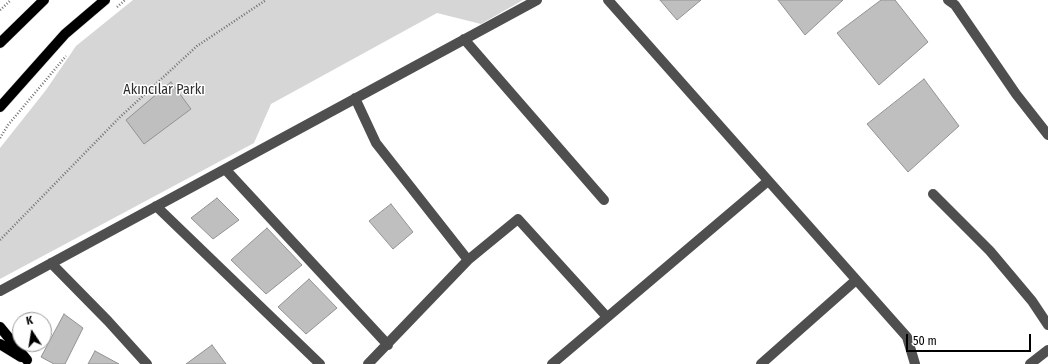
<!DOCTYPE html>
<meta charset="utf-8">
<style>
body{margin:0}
#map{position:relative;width:1048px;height:364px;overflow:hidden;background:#fff;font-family:"Fira Sans Condensed",sans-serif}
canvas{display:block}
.north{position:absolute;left:12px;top:312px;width:40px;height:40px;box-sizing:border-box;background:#fff;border:1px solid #999;border-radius:50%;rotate:348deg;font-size:11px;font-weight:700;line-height:16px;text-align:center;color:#000}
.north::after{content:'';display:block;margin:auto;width:14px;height:18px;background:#000;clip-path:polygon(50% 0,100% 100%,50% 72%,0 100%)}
.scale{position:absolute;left:906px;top:334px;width:125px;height:18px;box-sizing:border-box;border:2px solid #000;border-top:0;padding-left:5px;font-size:12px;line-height:14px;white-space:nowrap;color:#000;-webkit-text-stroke:3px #fff;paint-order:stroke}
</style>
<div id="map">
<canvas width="1048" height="364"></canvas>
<div class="north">K</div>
<div class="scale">50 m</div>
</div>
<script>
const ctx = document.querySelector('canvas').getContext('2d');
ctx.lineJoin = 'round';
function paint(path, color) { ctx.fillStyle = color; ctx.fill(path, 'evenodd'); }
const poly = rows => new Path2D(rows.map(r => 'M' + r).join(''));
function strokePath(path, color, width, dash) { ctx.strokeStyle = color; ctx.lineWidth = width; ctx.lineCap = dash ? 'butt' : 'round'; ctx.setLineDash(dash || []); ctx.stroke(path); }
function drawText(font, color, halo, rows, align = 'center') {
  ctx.font = font + ' "Fira Sans Condensed",sans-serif'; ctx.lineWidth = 3; ctx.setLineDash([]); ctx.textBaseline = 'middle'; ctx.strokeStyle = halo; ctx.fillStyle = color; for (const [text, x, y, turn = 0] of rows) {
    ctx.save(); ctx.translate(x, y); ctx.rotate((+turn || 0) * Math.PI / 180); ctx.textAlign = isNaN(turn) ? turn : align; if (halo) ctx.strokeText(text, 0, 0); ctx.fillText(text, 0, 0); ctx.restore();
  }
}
const green = poly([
 [133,0,523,0,481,24,437,13,271,104,254,143,0,279,0,148,46,90,76,46]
]);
const building = poly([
 [660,0,701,0,677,20,660,0],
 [778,0,843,0,805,35,778,0],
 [881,0,895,0,928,42,879,85,837,33,881,0],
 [924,79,959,126,908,172,867,124,924,79],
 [171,82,191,109,144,144,126,120,171,82],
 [217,198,239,220,213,239,191,218,217,198],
 [391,204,413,232,393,249,369,221,391,204],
 [267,228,302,265,266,294,231,260,267,228],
 [309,279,337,308,306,334,278,307,309,279],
 [64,314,83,328,65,364,54,364,41,357,64,314],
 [212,345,226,364,186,364,212,345],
 [95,351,119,364,88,364,95,351]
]);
const path = poly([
 [117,7,125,0],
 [0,10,11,0],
 [0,138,8,125,66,56],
 [0,240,119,118,197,46,266,0]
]);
const minor = poly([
 [608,0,907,337,915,364],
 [948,0,955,5,1016,94,1048,135],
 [464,39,604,200],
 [355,98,376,143,468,260],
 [225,169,388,345],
 [933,194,990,251,1032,301,1048,325],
 [156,206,320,364],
 [51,263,108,321,147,364],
 [0,291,537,0],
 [368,364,468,260,518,219,607,317],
 [552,364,768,181],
 [761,364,856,280],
 [1030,364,1048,350]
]);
const major = poly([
 [0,43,44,0],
 [0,107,65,34,105,0],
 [0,327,27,360],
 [0,344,21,357]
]);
const parkNames = [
 ["Akıncılar Parkı",164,90]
];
paint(green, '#d6d6d6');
paint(building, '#bfbfbf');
strokePath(building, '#939393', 1);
strokePath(major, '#dbdbdb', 11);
strokePath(path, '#717171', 2.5, [1, 2]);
strokePath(minor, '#4f4f4f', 10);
strokePath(major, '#000', 10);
drawText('14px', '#2d2d2d', '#fff', parkNames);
</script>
